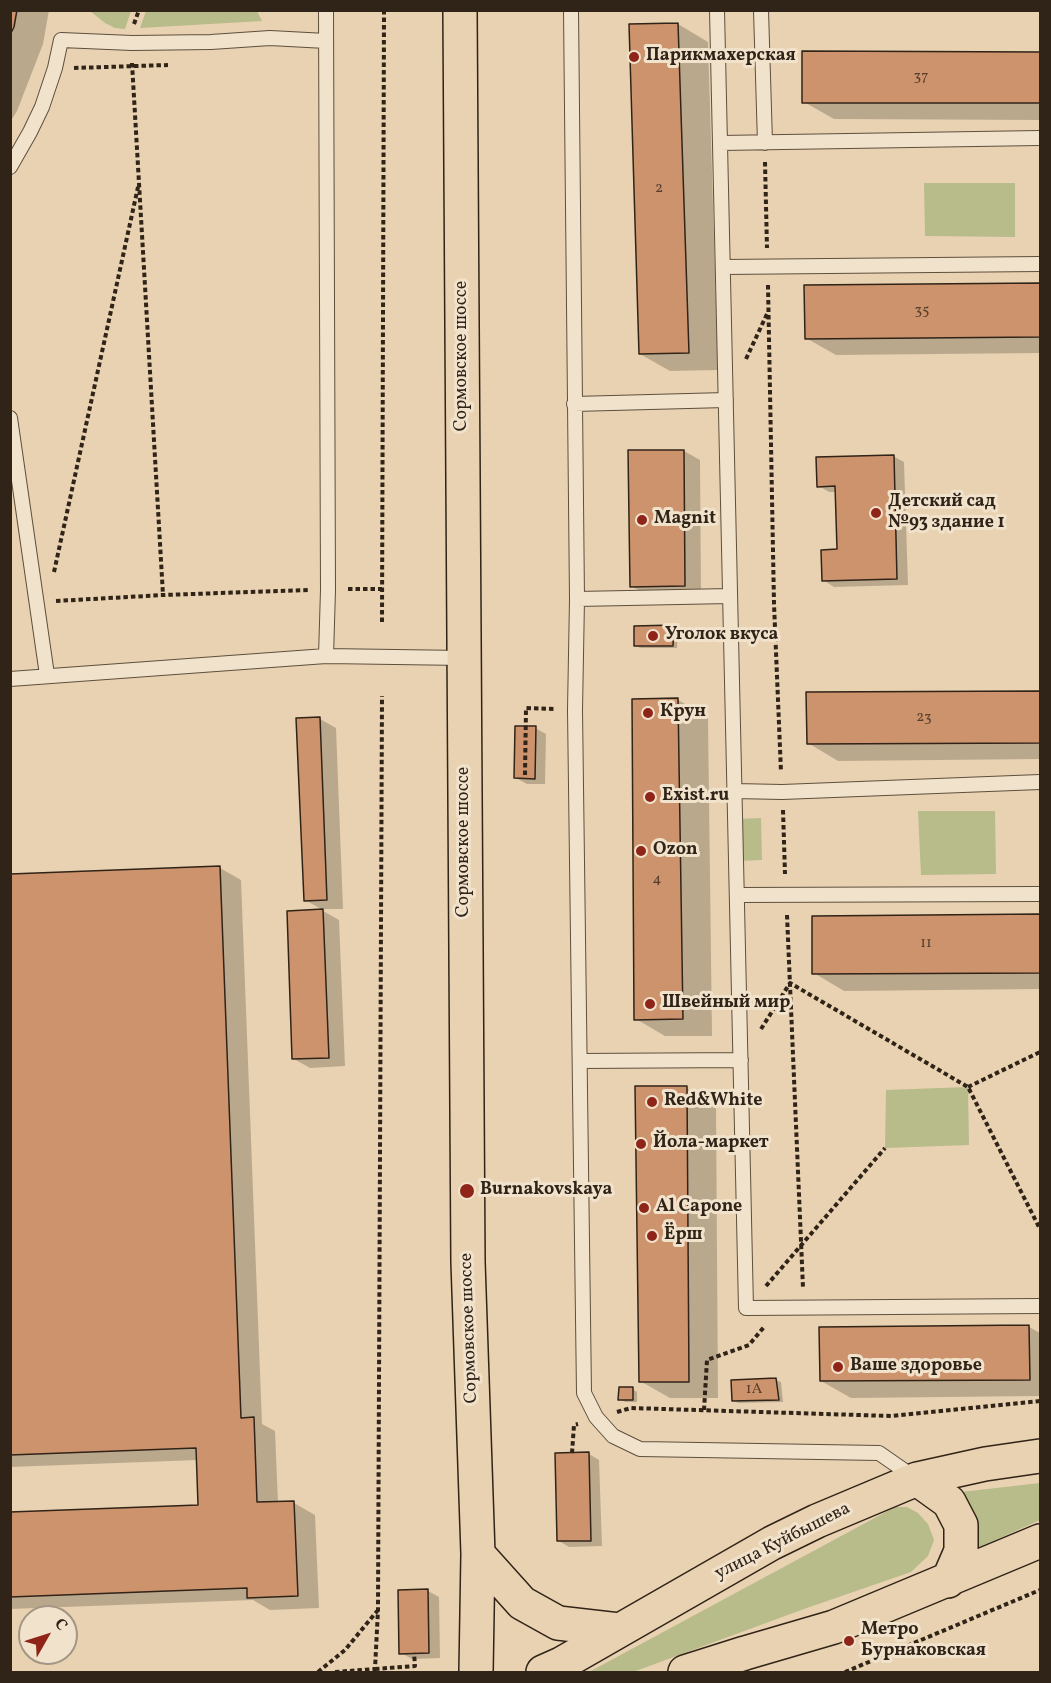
<!DOCTYPE html>
<meta charset="utf-8">
<style>
body{margin:0}
#map{position:relative;width:1051px;height:1683px;overflow:hidden;background:#e9d2b1;font-family:Vollkorn,serif}
canvas{display:block}
.frame{position:absolute;inset:0;border:12px solid #302318;pointer-events:none}
.north{position:absolute;left:18px;top:1605px;width:60px;height:60px;box-sizing:border-box;background:#f1e2cc;border:2px solid #a49684;border-radius:50%;rotate:51deg;font-size:16px;font-weight:700;line-height:24px;text-align:center;color:#302318}
.north::after{content:'';display:block;margin:auto;width:21px;height:27px;background:#8f2418;clip-path:polygon(50% 0,100% 100%,50% 72%,0 100%)}
</style>
<div id="map">
<canvas width="1051" height="1683"></canvas>
<div class="frame"></div>
<div class="north">С</div>
</div>
<script>
const ctx = document.querySelector('canvas').getContext('2d');
ctx.lineJoin = 'round';
function paint(path, color) { ctx.fillStyle = color; ctx.fill(path, 'evenodd'); }
const poly = rows => new Path2D(rows.map(r => 'M' + r).join(''));
function strokePath(path, color, width, dash) { ctx.strokeStyle = color; ctx.lineWidth = width; ctx.lineCap = dash ? 'butt' : 'round'; ctx.setLineDash(dash || []); ctx.stroke(path); }
function drawText(font, color, halo, rows, align = 'center') {
  ctx.font = font + ' Vollkorn,serif'; ctx.lineWidth = 6; ctx.setLineDash([]); ctx.textBaseline = 'middle'; ctx.strokeStyle = halo; ctx.fillStyle = color; for (const [text, x, y, turn = 0] of rows) {
    ctx.save(); ctx.translate(x, y); ctx.rotate((+turn || 0) * Math.PI / 180); ctx.textAlign = isNaN(turn) ? turn : align; if (halo) ctx.strokeText(text, 0, 0); ctx.fillText(text, 0, 0); ctx.restore();
  }
}
const green = poly([
 [90,11,131,11,125,29,115,28,105,23],
 [146,11,257,11,262,21,140,28],
 [924,183,1015,183,1015,237,925,236],
 [918,811,995,811,996,874,921,875],
 [761,818,762,860,738,861,737,819],
 [968,1087,969,1145,885,1148,886,1090],
 [1040,1483,1040,1520,969,1552,974,1515,969,1502,961,1492],
 [895,1507,907,1507,918,1513,928,1524,934,1540,928,1556,911,1572,804,1609,633,1672,589,1672]
]);
const shadow = poly([
 [10,10,49,10,43,44,17,111,10,122],
 [678,24,708,42,718,370,670,371,640,354],
 [804,52,1040,53,1040,120,834,119,804,102],
 [1040,285,1040,353,836,355,806,338,806,286],
 [684,451,700,460,701,595,647,595,631,586],
 [893,456,904,462,908,585,834,587,823,580,839,551,837,492,829,492,819,486],
 [673,627,678,629,677,648,640,648,635,645],
 [1040,692,1040,759,838,761,808,743,808,694],
 [633,700,678,700,708,717,712,1036,665,1036,636,1019],
 [320,719,336,728,343,909,321,909,305,900],
 [535,728,546,734,545,784,527,784,516,778],
 [220,868,241,880,262,1424,275,1431,278,1503,294,1503,315,1515,319,1608,270,1610,253,1600,10,1609,10,1513,200,1506,198,1460,10,1467,10,876],
 [323,911,339,920,345,1066,310,1068,294,1059],
 [1040,916,1040,989,844,991,814,973,813,918],
 [686,1088,716,1105,718,1398,670,1398,640,1381],
 [1029,1327,1040,1333,1040,1396,851,1398,821,1381],
 [776,1380,781,1382,783,1402,738,1403,733,1400],
 [632,1389,637,1392,637,1402,625,1402,620,1399],
 [589,1454,599,1460,602,1546,569,1547,559,1541],
 [428,1591,439,1597,440,1658,412,1659,401,1653]
]);
const building = poly([
 [10,10,17,10,14,27,10,35,10,10],
 [678,23,689,353,639,354,629,24,678,23],
 [802,51,1040,52,1040,103,802,103,802,51],
 [1040,283,1040,337,805,339,804,285,1040,283],
 [628,450,684,450,685,586,630,587,628,450],
 [894,455,897,579,822,581,821,550,837,549,835,486,817,487,816,457,894,455],
 [674,625,673,646,634,646,634,626,674,625],
 [1040,691,1040,743,807,744,806,692,1040,691],
 [678,698,683,1019,634,1020,632,699,678,698],
 [320,717,327,900,304,901,296,718,320,717],
 [515,726,536,726,535,779,514,778,515,726],
 [220,866,241,1418,254,1417,257,1502,294,1501,298,1596,247,1598,247,1588,10,1597,10,1512,198,1505,196,1448,10,1455,10,874,220,866],
 [323,909,329,1058,292,1059,287,911,323,909],
 [1040,914,1040,973,812,974,812,916,1040,914],
 [635,1086,687,1086,689,1382,639,1382,635,1086],
 [1029,1325,1030,1380,820,1381,819,1327,1029,1325],
 [776,1378,779,1400,732,1401,731,1380,776,1378],
 [619,1387,633,1387,633,1400,618,1400,619,1387],
 [589,1452,591,1541,557,1541,555,1453,589,1452],
 [428,1589,429,1653,399,1654,398,1590,428,1589]
]);
const path = poly([
 [134,24,139,10],
 [132,63,163,595],
 [74,68,168,65],
 [765,162,767,248],
 [768,285,774,604,781,772],
 [746,359,767,314],
 [54,572,138,187],
 [348,589,382,589],
 [56,601,163,595,309,590],
 [382,622,384,10],
 [525,775,526,708,554,709],
 [783,810,785,874],
 [787,915,803,1288],
 [761,1029,790,983,968,1087,1040,1229],
 [968,1087,1040,1052],
 [766,1286,885,1148],
 [704,1410,707,1360,749,1345,764,1327],
 [617,1412,631,1408,891,1416,1040,1401],
 [572,1453,574,1425,578,1424],
 [375,1669,415,1666,414,1653],
 [318,1672,345,1650,378,1610],
 [335,1672,375,1669,378,1610,382,696],
 [845,1672,1040,1590]
]);
const service = poly([
 [571,10,577,599,575,710,584,1393,596,1417,613,1436,640,1449,879,1453,915,1478],
 [717,10,746,1308,1040,1306],
 [761,10,765,143],
 [720,143,1040,138],
 [10,167,30,132,42,107,55,68,61,40,132,43,211,42,270,38,326,41],
 [723,267,1040,264],
 [574,404,726,400],
 [10,418,47,675],
 [577,599,730,596],
 [326,656,464,658],
 [10,679,326,656,328,590,326,10],
 [735,791,782,792,1040,782],
 [737,895,1040,894],
 [580,1061,741,1060]
]);
const primary = poly([
 [460,10,468,1262,478,1554,476,1672],
 [917,1479,949,1502,961,1525,961,1551,948,1581],
 [478,1554,522,1603,558,1623,619,1630],
 [543,1672,561,1664,772,1543,817,1521,917,1479,985,1464,1040,1456],
 [685,1672,745,1653,834,1627,1040,1541]
]);
const markers = [
 [634,57,6,"#8f2418"],
 [876,513,6,"#8f2418"],
 [642,520,6,"#8f2418"],
 [653,636,6,"#8f2418"],
 [648,713,6,"#8f2418"],
 [650,797,6,"#8f2418"],
 [641,851,6,"#8f2418"],
 [650,1004,6,"#8f2418"],
 [652,1102,6,"#8f2418"],
 [641,1144,6,"#8f2418"],
 [467,1191,8,"#8f2418"],
 [644,1208,6,"#8f2418"],
 [652,1236,6,"#8f2418"],
 [838,1367,6,"#8f2418"],
 [849,1641,6,"#8f2418"]
];
const numberNames = [
 ["37",921,77],
 ["2",659,189],
 ["35",922,311],
 ["23",924,718],
 ["4",657,880],
 ["11",926,944],
 ["1А",754,1390]
];
const poiNames = [
 ["Парикмахерская",646,57],
 ["Детский сад",888,503],
 ["№93 здание 1",888,524],
 ["Magnit",654,520],
 ["Уголок вкуса",665,636],
 ["Крун",660,713],
 ["Exist.ru",662,797],
 ["Ozon",653,851],
 ["Швейный мир",662,1004],
 ["Red&White",664,1102],
 ["Йола-маркет",653,1144],
 ["Burnakovskaya",480,1191],
 ["Al Capone",656,1208],
 ["Ёрш",664,1236],
 ["Ваше здоровье",850,1367],
 ["Метро",861,1631],
 ["Бурнаковская",861,1652]
];
const streetNames = [
 ["Сормовское шоссе",463,356,-90],
 ["Сормовское шоссе",465,842,-90],
 ["Сормовское шоссе",470,1328,-92],
 ["улица Куйбышева",783,1542,-27]
];
paint(green, '#b8bb8a');
paint(shadow, '#0003');
paint(building, '#cd936c');
strokePath(building, '#302318', 1.5);
strokePath(service, '#5e4f3e', 16);
strokePath(primary, '#302318', 36);
strokePath(path, '#302318', 4, [4.5, 3]);
strokePath(service, '#f1e2cc', 14);
strokePath(primary, '#e9d2b1', 33);
for (const [x, y, r, color] of markers) { const dot = new Path2D(); dot.arc(x, y, r, 0, 2 * Math.PI); ctx.fillStyle = color; ctx.fill(dot); strokePath(dot, '#f1e2cc', 2); }
drawText('15px', '#573f2d', null, numberNames);
drawText('bold 18px', '#302318', '#f1e2cc', poiNames, 'left');
drawText('18px', '#302318', '#f1e2cc', streetNames);
</script>
